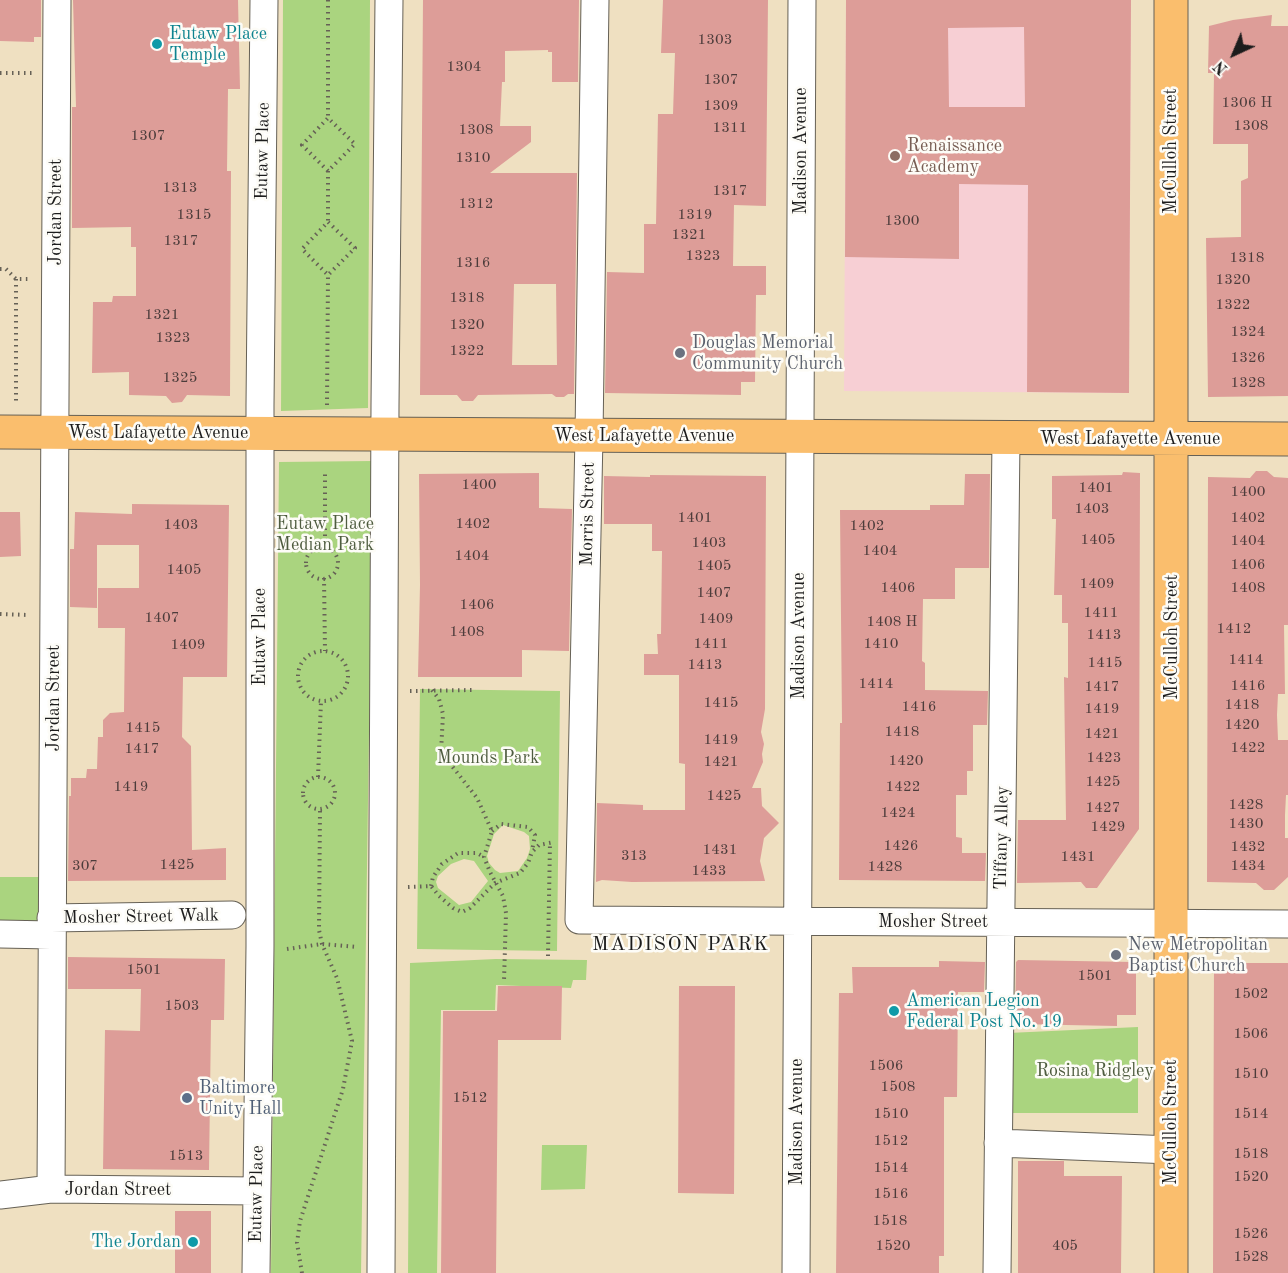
<!DOCTYPE html>
<style>
body{margin:0}
#map{position:relative;width:1288px;height:1273px;overflow:hidden;background:#efe0c1;font-family:"Old Standard TT",serif}
canvas{display:block}
.north{position:absolute;left:1204px;top:24px;width:60px;height:60px;-webkit-text-stroke:4px #fdfcf7;paint-order:stroke;rotate:224deg;font-size:16px;font-weight:700;line-height:24px;text-align:center;color:#1c1c1c}
.north::after{content:'';display:block;margin:auto;width:21px;height:27px;background:#1c1c1c;clip-path:polygon(50% 0,100% 100%,50% 72%,0 100%)}
</style>
<div id="map">
<canvas width="1288" height="1273"></canvas>
<div class="north">N</div>
</div>
<script>
const ctx = document.querySelector('canvas').getContext('2d');
ctx.lineJoin = 'round';
function paint(path, color) { ctx.fillStyle = color; ctx.fill(path, 'evenodd'); }
const poly = rows => new Path2D(rows.map(r => 'M' + r).join(''));
function strokePath(path, color, width, dash) { ctx.strokeStyle = color; ctx.lineWidth = width; ctx.lineCap = dash ? 'butt' : 'round'; ctx.setLineDash(dash || []); ctx.stroke(path); }
function drawText(font, color, halo, rows, align = 'center') {
  ctx.font = font + ' "Old Standard TT",serif'; ctx.lineWidth = 5; ctx.setLineDash([]); ctx.textBaseline = 'middle'; ctx.strokeStyle = halo; ctx.fillStyle = color; for (const [text, x, y, turn = 0] of rows) {
    ctx.save(); ctx.translate(x, y); ctx.rotate((+turn || 0) * Math.PI / 180); ctx.textAlign = isNaN(turn) ? turn : align; if (halo) ctx.strokeText(text, 0, 0); ctx.fillText(text, 0, 0); ctx.restore();
  }
}
const built = poly([
 [846,0,1131,0,1129,393,844,391]
]);
const green = poly([
 [283,0,370,0,368,408,281,411],
 [373,461,361,1273,271,1273,279,462],
 [420,689,560,691,557,951,417,949],
 [503,825,524,832,529,836,530,849,527,858,518,871,500,873,495,870,489,863,487,856,494,834],
 [464,859,474,861,488,881,471,902,459,905,438,888,436,882,438,876,451,864],
 [0,877,40,877,40,926,0,926],
 [496,959,587,960,586,980,573,980,571,988,496,985,495,1010,441,1010,437,1273,408,1273,410,963],
 [1138,1027,1138,1113,1005,1113,1008,1033],
 [542,1145,587,1145,585,1189,541,1190]
]);
const building = poly([
 [0,0,41,0,41,37,34,37,34,42,0,41],
 [73,0,238,0,240,89,228,89,227,171,231,171,230,396,187,395,182,402,172,403,166,396,129,395,129,372,92,373,93,302,112,302,113,296,136,296,136,247,131,247,131,227,72,228,72,107,76,107],
 [423,0,579,0,578,82,552,82,552,52,548,52,548,50,505,51,505,82,502,82,500,126,531,126,531,142,490,173,577,173,574,394,568,394,564,397,556,397,552,394,478,395,473,401,462,401,457,395,420,395],
 [514,284,556,284,557,365,512,365],
 [663,0,768,0,766,206,734,205,733,266,766,266,766,295,756,295,755,382,741,382,741,395,605,393,607,272,644,273,644,224,656,224,658,114,673,114,675,53,661,53],
 [846,0,1131,0,1129,393,1027,392,1028,185,959,184,959,259,845,257],
 [1024,27,1025,107,949,107,948,28],
 [1272,15,1271,26,1288,26,1288,396,1208,397,1206,238,1241,237,1241,181,1248,178,1248,144,1213,144,1214,73,1208,73,1209,26,1233,20],
 [1256,471,1267,471,1274,477,1288,478,1288,625,1284,625,1285,694,1278,694,1277,715,1278,740,1288,740,1288,795,1286,795,1285,815,1285,838,1288,838,1288,877,1274,890,1264,890,1256,883,1207,882,1208,477,1250,478],
 [1123,472,1140,473,1139,829,1097,888,1086,888,1081,882,1017,883,1018,820,1066,820,1064,677,1068,678,1068,623,1062,623,1062,595,1054,595,1056,519,1052,519,1052,476,1122,475],
 [539,473,539,508,572,509,569,651,522,650,522,677,418,677,420,585,419,474],
 [965,474,990,474,989,568,955,568,955,599,923,599,922,661,925,663,925,690,988,691,987,725,973,725,973,771,967,771,967,795,956,795,956,837,962,838,962,853,986,853,985,881,839,880,840,723,842,723,840,510,930,510,930,505,964,505],
 [650,475,766,476,765,709,761,732,764,744,762,754,763,762,752,788,761,788,762,806,779,823,764,838,760,861,765,881,632,882,602,880,596,882,597,803,643,805,643,810,685,810,685,764,679,763,679,675,644,675,644,654,658,654,657,634,661,634,662,551,652,551,652,524,604,524,604,476,650,477],
 [132,504,229,505,227,677,183,677,182,737,191,746,192,850,226,848,226,880,68,881,69,796,71,796,71,778,86,778,87,769,97,769,98,737,103,737,103,720,110,713,124,712,125,628,98,628,98,588,139,588,139,545,97,545,97,608,70,607,70,549,74,549,75,512,132,514],
 [0,512,20,512,21,556,0,557],
 [68,957,225,959,224,1020,211,1020,209,1170,103,1169,105,1030,140,1031,141,989,68,989],
 [1018,960,1134,962,1134,972,1136,972,1136,1015,1117,1015,1117,1026,1015,1024,1016,962],
 [939,961,985,962,984,992,958,992,957,1097,944,1097,944,1256,939,1256,939,1273,836,1273,839,993,853,993,852,967,939,967],
 [1214,963,1288,963,1288,1273,1213,1273],
 [498,986,562,986,561,1040,498,1040,496,1273,441,1273,443,1011,497,1011],
 [679,986,735,986,734,1194,678,1193],
 [1018,1161,1064,1161,1064,1176,1122,1176,1121,1273,1018,1273],
 [175,1211,211,1211,211,1273,175,1273]
]);
const path = poly([
 [328,0,328,118],
 [0,73,32,73],
 [328,171,302,145,328,118,355,144,328,171,328,222],
 [0,269,6,269,16,279,31,279],
 [16,279,16,403],
 [327,405,328,275,355,248,328,222,302,249,328,275],
 '306 563a16 16 0 1 1 32 0a16 16 0 1 1-32 0Z',
 [325,548,325,471],
 [324,578,325,651],
 [0,614,29,615],
 '298 676a25 25 0 1 1 50 0a25 25 0 1 1-50 0Z',
 [432,690,439,699,443,714,441,752,477,798,492,831,484,857,490,872,503,896,506,913,504,981],
 [410,691,472,690],
 [318,777,321,701],
 '303 793a16 16 0 1 1 32 0a16 16 0 1 1-32 0Z',
 [492,831,501,824,528,827,535,835,532,851],
 [431,886,433,877,442,864,458,853,477,853,484,857],
 [408,887,431,886,439,896,453,908,462,912,470,908,495,883,520,873,528,863,532,852,539,845,554,842],
 [287,949,322,944,357,947],
 [548,956,550,842],
 [302,1273,297,1243,300,1221,343,1089,352,1041,337,978,322,944,319,930,320,808]
]);
const minor = poly([
 [57,0,51,1189,257,1191],
 [595,0,589,436,579,920,1288,924],
 [51,918,232,915],
 [0,934,51,935],
 [998,1143,1171,1150],
 [0,1195,51,1189],
 [256,1273,260,946,260,405,264,0],
 [381,1273,385,405,389,0],
 [796,1273,802,0],
 [997,1273,1006,438]
]);
const major = poly([
 [0,432,1288,439],
 [1171,1273,1171,0]
]);
const markers = [
 [157,44,6,"#0f9aa8"],
 [895,156,6,"#8d6e63"],
 [680,353,6,"#6b7280"],
 [1116,955,6,"#6b7280"],
 [894,1011,6,"#0f9aa8"],
 [187,1098,6,"#5c6f8a"],
 [193,1242,6,"#0f9aa8"]
];
const numberNames = [
 ["1303",715,40],
 ["1304",464,67],
 ["1307",721,80],
 ["1306 H",1247,103],
 ["1309",721,106],
 ["1308",1251,126],
 ["1311",730,128],
 ["1308",476,130],
 ["1307",148,136],
 ["1310",473,158],
 ["1313",180,188],
 ["1317",730,191],
 ["1312",476,204],
 ["1315",194,215],
 ["1319",695,215],
 ["1300",902,221],
 ["1321",689,235],
 ["1317",181,241],
 ["1323",703,256],
 ["1318",1247,258],
 ["1316",473,263],
 ["1320",1233,280],
 ["1318",467,298],
 ["1322",1233,305],
 ["1321",162,315],
 ["1320",467,325],
 ["1324",1248,332],
 ["1323",173,338],
 ["1322",467,351],
 ["1326",1248,358],
 ["1325",180,378],
 ["1328",1248,383],
 ["1400",479,485],
 ["1401",1096,488],
 ["1400",1248,492],
 ["1403",1092,509],
 ["1401",695,518],
 ["1402",1248,518],
 ["1402",473,524],
 ["1403",181,525],
 ["1402",867,526],
 ["1405",1098,540],
 ["1404",1248,541],
 ["1403",709,543],
 ["1404",880,551],
 ["1404",472,556],
 ["1406",1248,565],
 ["1405",714,566],
 ["1405",184,570],
 ["1409",1097,584],
 ["1406",898,588],
 ["1408",1248,588],
 ["1407",714,593],
 ["1406",477,605],
 ["1411",1101,613],
 ["1407",162,618],
 ["1409",716,619],
 ["1408 H",892,622],
 ["1412",1234,629],
 ["1408",467,632],
 ["1413",1104,635],
 ["1411",711,644],
 ["1410",881,644],
 ["1409",188,645],
 ["1414",1246,660],
 ["1415",1105,663],
 ["1413",705,665],
 ["1414",876,684],
 ["1416",1248,686],
 ["1417",1102,687],
 ["1415",721,703],
 ["1418",1242,705],
 ["1416",919,707],
 ["1419",1102,709],
 ["1420",1242,725],
 ["1415",143,728],
 ["1418",902,732],
 ["1421",1102,734],
 ["1419",721,740],
 ["1422",1248,748],
 ["1417",142,749],
 ["1423",1104,758],
 ["1420",906,761],
 ["1421",721,762],
 ["1425",1103,782],
 ["1419",131,787],
 ["1422",903,787],
 ["1425",724,796],
 ["1428",1246,805],
 ["1427",1103,808],
 ["1424",898,813],
 ["1430",1246,824],
 ["1429",1108,827],
 ["1426",901,846],
 ["1432",1248,847],
 ["1431",720,850],
 ["313",634,856],
 ["1431",1078,857],
 ["1425",177,865],
 ["307",85,866],
 ["1434",1248,866],
 ["1428",885,867],
 ["1433",709,871],
 ["1501",144,970],
 ["1501",1095,976],
 ["1502",1251,994],
 ["1503",182,1006],
 ["1506",1251,1034],
 ["1506",886,1066],
 ["1510",1251,1074],
 ["1508",898,1087],
 ["1512",470,1098],
 ["1510",891,1114],
 ["1514",1251,1114],
 ["1512",891,1141],
 ["1518",1251,1154],
 ["1513",186,1156],
 ["1514",891,1168],
 ["1520",1251,1177],
 ["1516",891,1194],
 ["1518",890,1221],
 ["1526",1251,1234],
 ["1520",893,1246],
 ["405",1065,1246],
 ["1528",1251,1257]
];
const cultureNames = [
 ["Eutaw Place",169,34],
 ["Temple",169,55],
 ["American Legion",906,1001],
 ["Federal Post No. 19",906,1022],
 ["The Jordan",181,1242,"right"]
];
const educationNames = [
 ["Renaissance",907,146],
 ["Academy",907,167]
];
const streetNames = [
 ["Eutaw Place",263,151,-89],
 ["Madison Avenue",801,151,-90],
 ["McCulloh Street",1171,151,-90],
 ["Jordan Street",56,212,-90],
 ["West Lafayette Avenue",158,433],
 ["West Lafayette Avenue",644,436],
 ["West Lafayette Avenue",1130,439],
 ["Morris Street",588,514,-89],
 ["Madison Avenue",799,636,-90],
 ["Eutaw Place",260,637,-90],
 ["McCulloh Street",1172,637,-90],
 ["Jordan Street",54,698,-90],
 ["Tiffany Alley",1002,838,-89],
 ["Mosher Street Walk",141,917,-1],
 ["Mosher Street",933,922],
 ["Madison Avenue",797,1122,-90],
 ["McCulloh Street",1171,1122,-90],
 ["Jordan Street",118,1190],
 ["Eutaw Place",257,1194,-89]
];
const worshipNames = [
 ["Douglas Memorial",692,343],
 ["Community Church",692,364],
 ["New Metropolitan",1128,945],
 ["Baptist Church",1128,966]
];
const parkNames = [
 ["Eutaw Place",325,524],
 ["Median Park",325,545],
 ["Mounds Park",488,758],
 ["Rosina Ridgley",1095,1071]
];
const serviceNames = [
 ["Baltimore",199,1088],
 ["Unity Hall",199,1109]
];
const neighbourhoodNames = [
 ["MADISON PARK",681,945]
];
paint(built, '#f7cfd4');
paint(green, '#aad47f');
paint(building, '#dd9d98');
strokePath(minor, '#666156', 29);
strokePath(major, '#666156', 35);
strokePath(path, '#666156', 4, [1.5, 4.5]);
strokePath(minor, '#fff', 27);
strokePath(major, '#fabe6d', 33);
for (const [x, y, r, color] of markers) { const dot = new Path2D(); dot.arc(x, y, r, 0, 2 * Math.PI); ctx.fillStyle = color; ctx.fill(dot); strokePath(dot, '#fdfcf7', 2); }
drawText('15px', '#4c3c3b', null, numberNames);
drawText('18px', '#0d838f', '#fdfcf7', cultureNames, 'left');
drawText('18px', '#785e54', '#fdfcf7', educationNames, 'left');
drawText('18px', '#1c1c1c', '#fdfcf7', streetNames);
drawText('18px', '#5b616d', '#fdfcf7', worshipNames, 'left');
drawText('18px', '#4e5c3f', '#fdfcf7', parkNames);
drawText('18px', '#4e5e75', '#fdfcf7', serviceNames, 'left');
ctx.letterSpacing = '1.5px';
drawText('20px', '#1c1c1c', '#fdfcf7', neighbourhoodNames);
ctx.letterSpacing = '0px';
</script>
